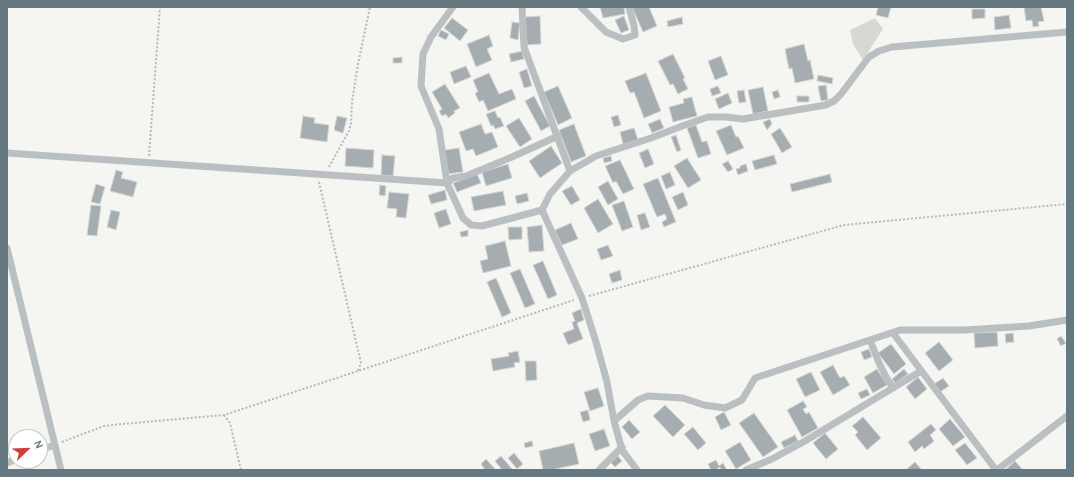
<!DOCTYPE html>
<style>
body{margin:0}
#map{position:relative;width:1074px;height:477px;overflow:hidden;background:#f5f5f2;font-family:Karla,sans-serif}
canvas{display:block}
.frame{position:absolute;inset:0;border:8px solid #677980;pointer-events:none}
.north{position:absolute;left:8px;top:429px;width:40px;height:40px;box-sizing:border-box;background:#fff;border:1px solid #c2c9cc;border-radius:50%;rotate:67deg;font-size:11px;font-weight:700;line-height:16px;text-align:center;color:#677980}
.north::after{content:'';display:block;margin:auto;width:14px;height:18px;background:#cf4138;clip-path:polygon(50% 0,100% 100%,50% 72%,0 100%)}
</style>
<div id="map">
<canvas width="1074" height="477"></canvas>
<div class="frame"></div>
<div class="north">N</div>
</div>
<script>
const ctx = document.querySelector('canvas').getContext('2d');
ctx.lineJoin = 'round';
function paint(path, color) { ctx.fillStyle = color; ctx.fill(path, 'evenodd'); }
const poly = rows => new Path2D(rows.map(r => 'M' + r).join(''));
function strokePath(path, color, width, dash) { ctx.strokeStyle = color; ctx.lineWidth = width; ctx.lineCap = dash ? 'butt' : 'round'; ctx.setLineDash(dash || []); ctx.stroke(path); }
const green = poly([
 [875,18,883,29,863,60,853,44,850,30]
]);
const building = poly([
 [600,7,624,7,625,14,603,18,600,7],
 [632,7,649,7,657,26,643,32,632,7],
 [878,7,891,7,888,18,876,15,878,7],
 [1024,7,1041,7,1044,21,1038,22,1039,26,1033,27,1032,20,1026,21,1024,7],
 [972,9,985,9,985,18,972,19,972,9],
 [1009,15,1011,28,995,30,994,17,1009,15],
 [540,16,541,44,527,45,525,17,540,16],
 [624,16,629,30,621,33,615,20,624,16],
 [682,17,683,24,668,27,667,21,682,17],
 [452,18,468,30,460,41,444,28,452,18],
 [512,22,520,23,518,40,510,38,512,22],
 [441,30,449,34,446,40,438,36,441,30],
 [489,35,493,46,487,49,492,60,476,67,467,44,489,35],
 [804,44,808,61,810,60,814,79,795,83,792,68,789,69,785,49,804,44],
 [522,51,524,59,511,62,509,54,522,51],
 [673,54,685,78,683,79,688,89,678,94,673,84,670,85,658,61,673,54],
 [721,56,728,75,715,80,708,61,721,56],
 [402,57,402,63,393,63,393,58,402,57],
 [466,66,471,77,454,84,450,72,466,66],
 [527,69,532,86,524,88,519,72,527,69],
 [489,73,499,94,512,89,516,99,488,111,483,100,479,102,475,93,478,92,473,80,489,73],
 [646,73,661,111,644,118,634,92,630,93,625,81,646,73],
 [818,75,833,78,832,84,817,81,818,75],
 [445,84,460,108,454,111,455,113,448,118,446,114,442,116,439,111,442,109,432,92,445,84],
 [826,85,828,100,821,101,818,86,826,85],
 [558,86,572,118,558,125,544,92,558,86],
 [718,86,721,93,712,96,710,89,718,86],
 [763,87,768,111,753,114,748,90,763,87],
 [744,90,746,102,739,103,737,91,744,90],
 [778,90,780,97,774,99,772,92,778,90],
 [728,93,732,103,719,109,715,99,728,93],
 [534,96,550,126,541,131,525,101,534,96],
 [797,96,809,96,809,102,797,102,797,96],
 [692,97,697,116,673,122,669,107,684,103,683,99,692,97],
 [495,111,498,118,500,117,504,126,495,129,493,125,491,126,486,114,495,111],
 [618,115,621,125,614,127,611,117,618,115],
 [303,116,315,118,314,123,329,125,327,142,300,138,303,116],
 [337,116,347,118,343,133,334,130,337,116],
 [519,118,532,139,520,147,506,126,519,118],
 [660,119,664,128,652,133,648,124,660,119],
 [770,119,772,124,767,130,763,122,770,119],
 [481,124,485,134,492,132,498,147,476,156,473,149,466,151,459,132,481,124],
 [574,124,586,156,571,162,559,130,574,124],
 [696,125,702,142,707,141,711,154,698,158,687,128,696,125],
 [731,125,736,137,738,136,744,148,727,155,716,131,731,125],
 [634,128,638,140,623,144,620,132,634,128],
 [780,128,792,147,782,153,771,134,780,128],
 [676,135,681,150,677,152,671,137,676,135],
 [551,146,562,163,540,178,529,161,551,146],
 [346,148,374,150,373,168,345,166,346,148],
 [459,148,463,172,448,174,445,150,459,148],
 [648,149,654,164,645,168,639,153,648,149],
 [382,155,395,156,393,176,381,175,382,155],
 [774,155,777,164,755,170,752,161,774,155],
 [611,156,612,161,604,163,603,158,611,156],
 [687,158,701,180,688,188,674,166,687,158],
 [620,160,634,189,623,194,616,181,613,183,605,166,620,160],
 [728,161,733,169,728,172,722,164,728,161],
 [508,164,512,178,486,186,482,172,508,164],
 [746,164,748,171,738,175,736,169,740,168,740,166,746,164],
 [116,170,123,172,121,178,137,182,133,197,110,191,116,170],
 [670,172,675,185,666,189,661,176,670,172],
 [477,174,481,183,457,192,453,183,477,174],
 [830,174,832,182,792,192,790,184,830,174],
 [658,178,676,222,664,227,662,222,667,219,665,214,657,217,643,184,658,178],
 [608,181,618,199,608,205,598,187,608,181],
 [96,184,105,187,100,204,91,202,96,184],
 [380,185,386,186,385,196,379,195,380,185],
 [572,186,580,200,571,205,562,191,572,186],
 [445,190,447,200,431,204,428,195,445,190],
 [503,191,506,205,474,211,471,197,503,191],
 [389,192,409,194,406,218,396,217,397,209,387,208,389,192],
 [683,192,688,205,678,210,672,197,683,192],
 [527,193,529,201,517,204,515,196,527,193],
 [598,199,613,224,598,233,584,208,598,199],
 [624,201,633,227,622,231,612,205,624,201],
 [91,205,101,206,97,236,87,235,91,205],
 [446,209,451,224,439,228,434,213,446,209],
 [111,210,120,212,116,230,107,227,111,210],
 [645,213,650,227,641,230,637,215,645,213],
 [571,223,578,239,562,245,555,230,571,223],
 [542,225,544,251,529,252,527,227,542,225],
 [508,227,522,227,522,239,509,240,508,227],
 [468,230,468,236,461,237,460,232,468,230],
 [505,241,511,266,483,273,480,261,488,259,485,246,505,241],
 [608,245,613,256,601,260,597,249,608,245],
 [543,261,557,295,548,299,533,265,543,261],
 [520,269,535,304,525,308,510,273,520,269],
 [620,270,622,280,612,283,609,274,620,270],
 [496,278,511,313,502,317,487,282,496,278],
 [581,309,584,320,577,323,583,339,568,345,563,333,574,329,572,322,575,321,572,313,581,309],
 [997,332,998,346,975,348,974,333,997,332],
 [1013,333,1014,342,1006,343,1005,334,1013,333],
 [1061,336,1066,343,1061,346,1057,339,1061,336],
 [939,342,953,360,939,371,925,353,939,342],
 [891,344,906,364,894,374,878,353,891,344],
 [869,349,872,357,864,360,861,352,869,349],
 [518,351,520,362,514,363,515,367,493,371,491,359,509,356,508,353,518,351],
 [525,361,536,361,537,380,526,381,525,361],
 [833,365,840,378,844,376,850,385,833,395,820,372,833,365],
 [877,369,887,385,873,393,864,377,877,369],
 [904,369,908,374,895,383,892,379,904,369],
 [811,372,820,390,805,397,796,379,811,372],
 [918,377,927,389,915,399,906,387,918,377],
 [943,378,949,386,940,392,934,384,943,378],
 [598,388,604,406,590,411,584,392,598,388],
 [867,389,870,395,861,399,858,393,867,389],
 [803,401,807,407,803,409,806,414,809,412,818,428,802,437,787,410,803,401],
 [665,405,685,425,673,437,653,416,665,405],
 [588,410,590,420,583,422,580,412,588,410],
 [724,412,731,425,721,430,715,417,724,412],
 [754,413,778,447,763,457,739,423,754,413],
 [863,417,881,438,867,450,855,435,858,432,852,426,863,417],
 [950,419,965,437,953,446,939,429,950,419],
 [629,420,640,432,632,439,622,427,629,420],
 [931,424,936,430,930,435,934,441,924,449,922,446,915,452,908,442,931,424],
 [693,427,706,443,698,450,684,434,693,427],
 [604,429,610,446,595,451,589,434,604,429],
 [825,433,838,449,826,459,813,443,825,433],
 [795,435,798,441,784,448,781,442,795,435],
 [532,441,533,446,525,448,524,443,532,441],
 [740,442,751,460,736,469,725,451,740,442],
 [574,443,579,464,551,470,543,470,539,451,574,443],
 [965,443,977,458,967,465,955,450,965,443],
 [514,453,523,464,517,469,508,458,514,453],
 [501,456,513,470,502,470,495,461,501,456],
 [618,456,622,461,615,467,611,463,618,456],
 [486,459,496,470,485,470,481,464,486,459],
 [716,460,719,466,723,463,727,470,721,470,720,467,715,470,711,470,708,464,716,460],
 [1015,461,1023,470,1005,470,1015,461],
 [915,462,922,470,908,470,907,469,915,462]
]);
const path = poly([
 [149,156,160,7],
 [329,167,349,131,351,123,352,102,358,64,370,7],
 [319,182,361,363,358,371],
 [589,296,844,225,1067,204],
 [224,415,230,423,241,470],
 [62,442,104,426,122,424,224,415,574,300]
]);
const minor = poly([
 [453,7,431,37,423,54,421,86,439,129,447,183,463,218,471,225,482,226,542,210],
 [522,7,524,47,570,171],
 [581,7,606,32,623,39,635,35,634,26,629,7],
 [7,153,447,183,453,178,466,176,512,157,558,136],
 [7,248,61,470],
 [893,333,996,470],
 [870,340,879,363,886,377,893,388],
 [614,421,638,400,648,396,683,398,704,405,725,408,742,400,755,378,900,330,964,330,1029,326,1067,320],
 [40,450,55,445],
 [7,463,16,459],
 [599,470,622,447],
 [637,470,622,450,614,421,607,382,596,342,582,298,542,210,550,194,570,171,596,156,651,138,685,125,708,117,726,117,743,119,826,105,834,101,841,94,869,57,879,51,892,47,1067,32],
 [746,470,772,459,805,441,921,371],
 [997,470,1067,416]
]);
paint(green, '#d6d9d2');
paint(building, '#a5adb1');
strokePath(building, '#d6d6d5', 1);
strokePath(path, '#b5b9ba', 2, [2, 2]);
strokePath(minor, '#bac0c2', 7);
</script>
